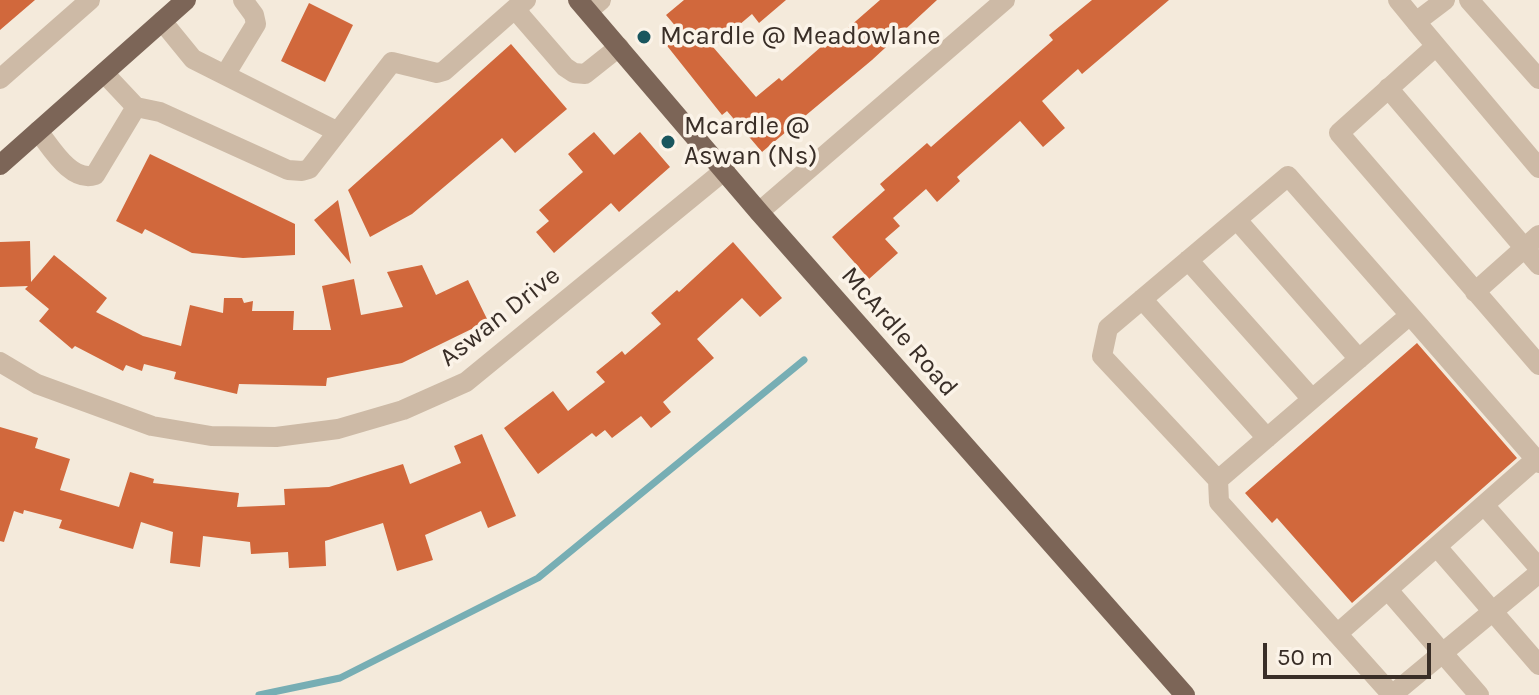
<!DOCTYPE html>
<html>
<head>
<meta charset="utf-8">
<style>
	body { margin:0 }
	#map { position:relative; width:1539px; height:695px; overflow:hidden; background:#f4eadb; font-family:Karla,sans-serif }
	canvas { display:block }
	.scale { position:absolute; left:1263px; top:643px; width:168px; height:36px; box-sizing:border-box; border:4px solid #392e27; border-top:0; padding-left:10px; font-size:24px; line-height:28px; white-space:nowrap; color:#392e27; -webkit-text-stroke:6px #fbf3e8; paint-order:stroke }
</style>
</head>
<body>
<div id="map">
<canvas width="1539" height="695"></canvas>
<div class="scale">50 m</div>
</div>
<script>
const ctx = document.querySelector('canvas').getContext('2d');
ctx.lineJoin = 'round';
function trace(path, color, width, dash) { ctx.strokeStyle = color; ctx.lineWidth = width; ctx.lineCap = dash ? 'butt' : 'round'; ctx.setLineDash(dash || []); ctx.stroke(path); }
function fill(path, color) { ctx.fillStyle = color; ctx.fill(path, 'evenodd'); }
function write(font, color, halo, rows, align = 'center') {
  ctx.font = font + ' Karla,sans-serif'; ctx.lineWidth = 7; ctx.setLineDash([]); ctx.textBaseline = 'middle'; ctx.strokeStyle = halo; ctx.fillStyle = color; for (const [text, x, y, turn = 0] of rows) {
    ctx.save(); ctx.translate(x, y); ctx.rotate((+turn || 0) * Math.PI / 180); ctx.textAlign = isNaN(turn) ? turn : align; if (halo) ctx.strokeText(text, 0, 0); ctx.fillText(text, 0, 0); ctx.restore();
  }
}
trace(new Path2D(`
	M259,695L340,678L538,578L804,360`), '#77aeb4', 7);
fill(new Path2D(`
	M0,0H35L0,30Z
	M684,0H786L759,23L752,14L713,47L756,97L779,78L782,81L822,46L825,48L880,0H937L872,60L762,152L727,111L722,115L664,42L678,29L666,15Z
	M1092,0H1169L1082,74L1078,69L1042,101L1065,128L1043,147L1020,121L957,177L960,181L937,202L926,189L893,218L900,226L885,239L898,253L869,279L832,237L885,190L880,184L927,143L931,147L1053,40L1049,35Z
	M309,3L353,25L325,82L281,61Z
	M511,44L567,109L515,153L502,138L412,214L370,237L348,190Z
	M594,132L614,155L640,132L670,167L619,212L611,203L554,253L536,232L549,221L539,210L583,172L568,154Z
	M150,154L295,224V255L243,258L192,253L145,229L142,234L116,221Z
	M338,200L351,264L314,220Z
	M30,241L31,282L54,255L107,298L96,312L143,336L181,346L190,305L223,313L224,298H242L244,303L253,301L252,311H294L293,330H331L322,286L354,279L361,315L403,307L387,272L422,265L436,295L468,280L488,321L402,363L327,378L326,386L239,384L237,394L174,379L176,372L144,364L142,371L126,365L123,371L75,346L72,349L39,321L49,309L25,289L28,286L0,287V242Z
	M733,242L782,298L760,317L742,298L697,339L714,358L663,402L671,412L651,428L641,416L612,438L605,430L596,437L592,433L538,474L504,428L553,391L568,411L605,382L596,372L622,351L625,355L661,324L651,313L677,290L679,292Z
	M1417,343L1517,458L1352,603L1277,518L1272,523L1245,493Z
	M0,427L38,438L35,448L70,459L60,490L119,507L130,472L154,479L153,483L239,493L237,507L285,505L284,489L329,487L403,464L410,484L461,463L454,446L482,434L516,516L488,528L481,511L425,535L433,560L397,571L383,523L325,541L326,566L289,568L288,552L251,554L250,542L203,536L200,567L170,563L173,532L141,522L133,549L59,528L62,520L24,510L23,514L14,511L4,542L0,541Z`), '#d1683c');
trace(new Path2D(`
	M526,0L519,5L520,15L565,67L574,73L585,74L619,47
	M1398,0L1416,22
	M1445,0L1416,22L1539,168
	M1469,0L1539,79
	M588,11L601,0
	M162,21L193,59L338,132
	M1436,46L1339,133L1539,365
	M104,73L136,107L160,112L288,170L302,171L309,169L392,62L437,73L444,71L519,5
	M225,75L256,24L254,15L243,0
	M0,79L90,0
	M1388,88L1539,265
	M38,131C51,147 71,183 95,175L136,107
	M759,212L1005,0
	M1237,220L1359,359
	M1188,260L1312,399
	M1475,292L1539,235
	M1142,299L1267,438
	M0,362L37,384L152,426L211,436L276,437L338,429L403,410L466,382L725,170
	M1218,480L1102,356L1108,328L1288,176L1410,315
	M1484,505L1539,568
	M1437,547L1539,665
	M1388,590L1479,695
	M1337,634L1536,459
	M1392,695L1219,502L1218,480L1410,315L1539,463
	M1392,695L1539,573`), '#cdbaa6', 20);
trace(new Path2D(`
	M578,0L759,212L1185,695
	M0,165L186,0`), '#7c6557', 20);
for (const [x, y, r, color] of [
	[644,37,8,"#19565e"],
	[668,142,8,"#19565e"]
]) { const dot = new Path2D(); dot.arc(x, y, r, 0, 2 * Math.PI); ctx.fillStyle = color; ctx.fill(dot); trace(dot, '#fbf3e8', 3); }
write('26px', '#392e27', '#fbf3e8', [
	["Mcardle @ Meadowlane",660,37],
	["Mcardle @",684,127],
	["Aswan (Ns)",684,157]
], 'left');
write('26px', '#392e27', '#fbf3e8', [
	["Aswan Drive",500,317,-38],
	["McArdle Road",899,332,49]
]);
</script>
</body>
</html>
